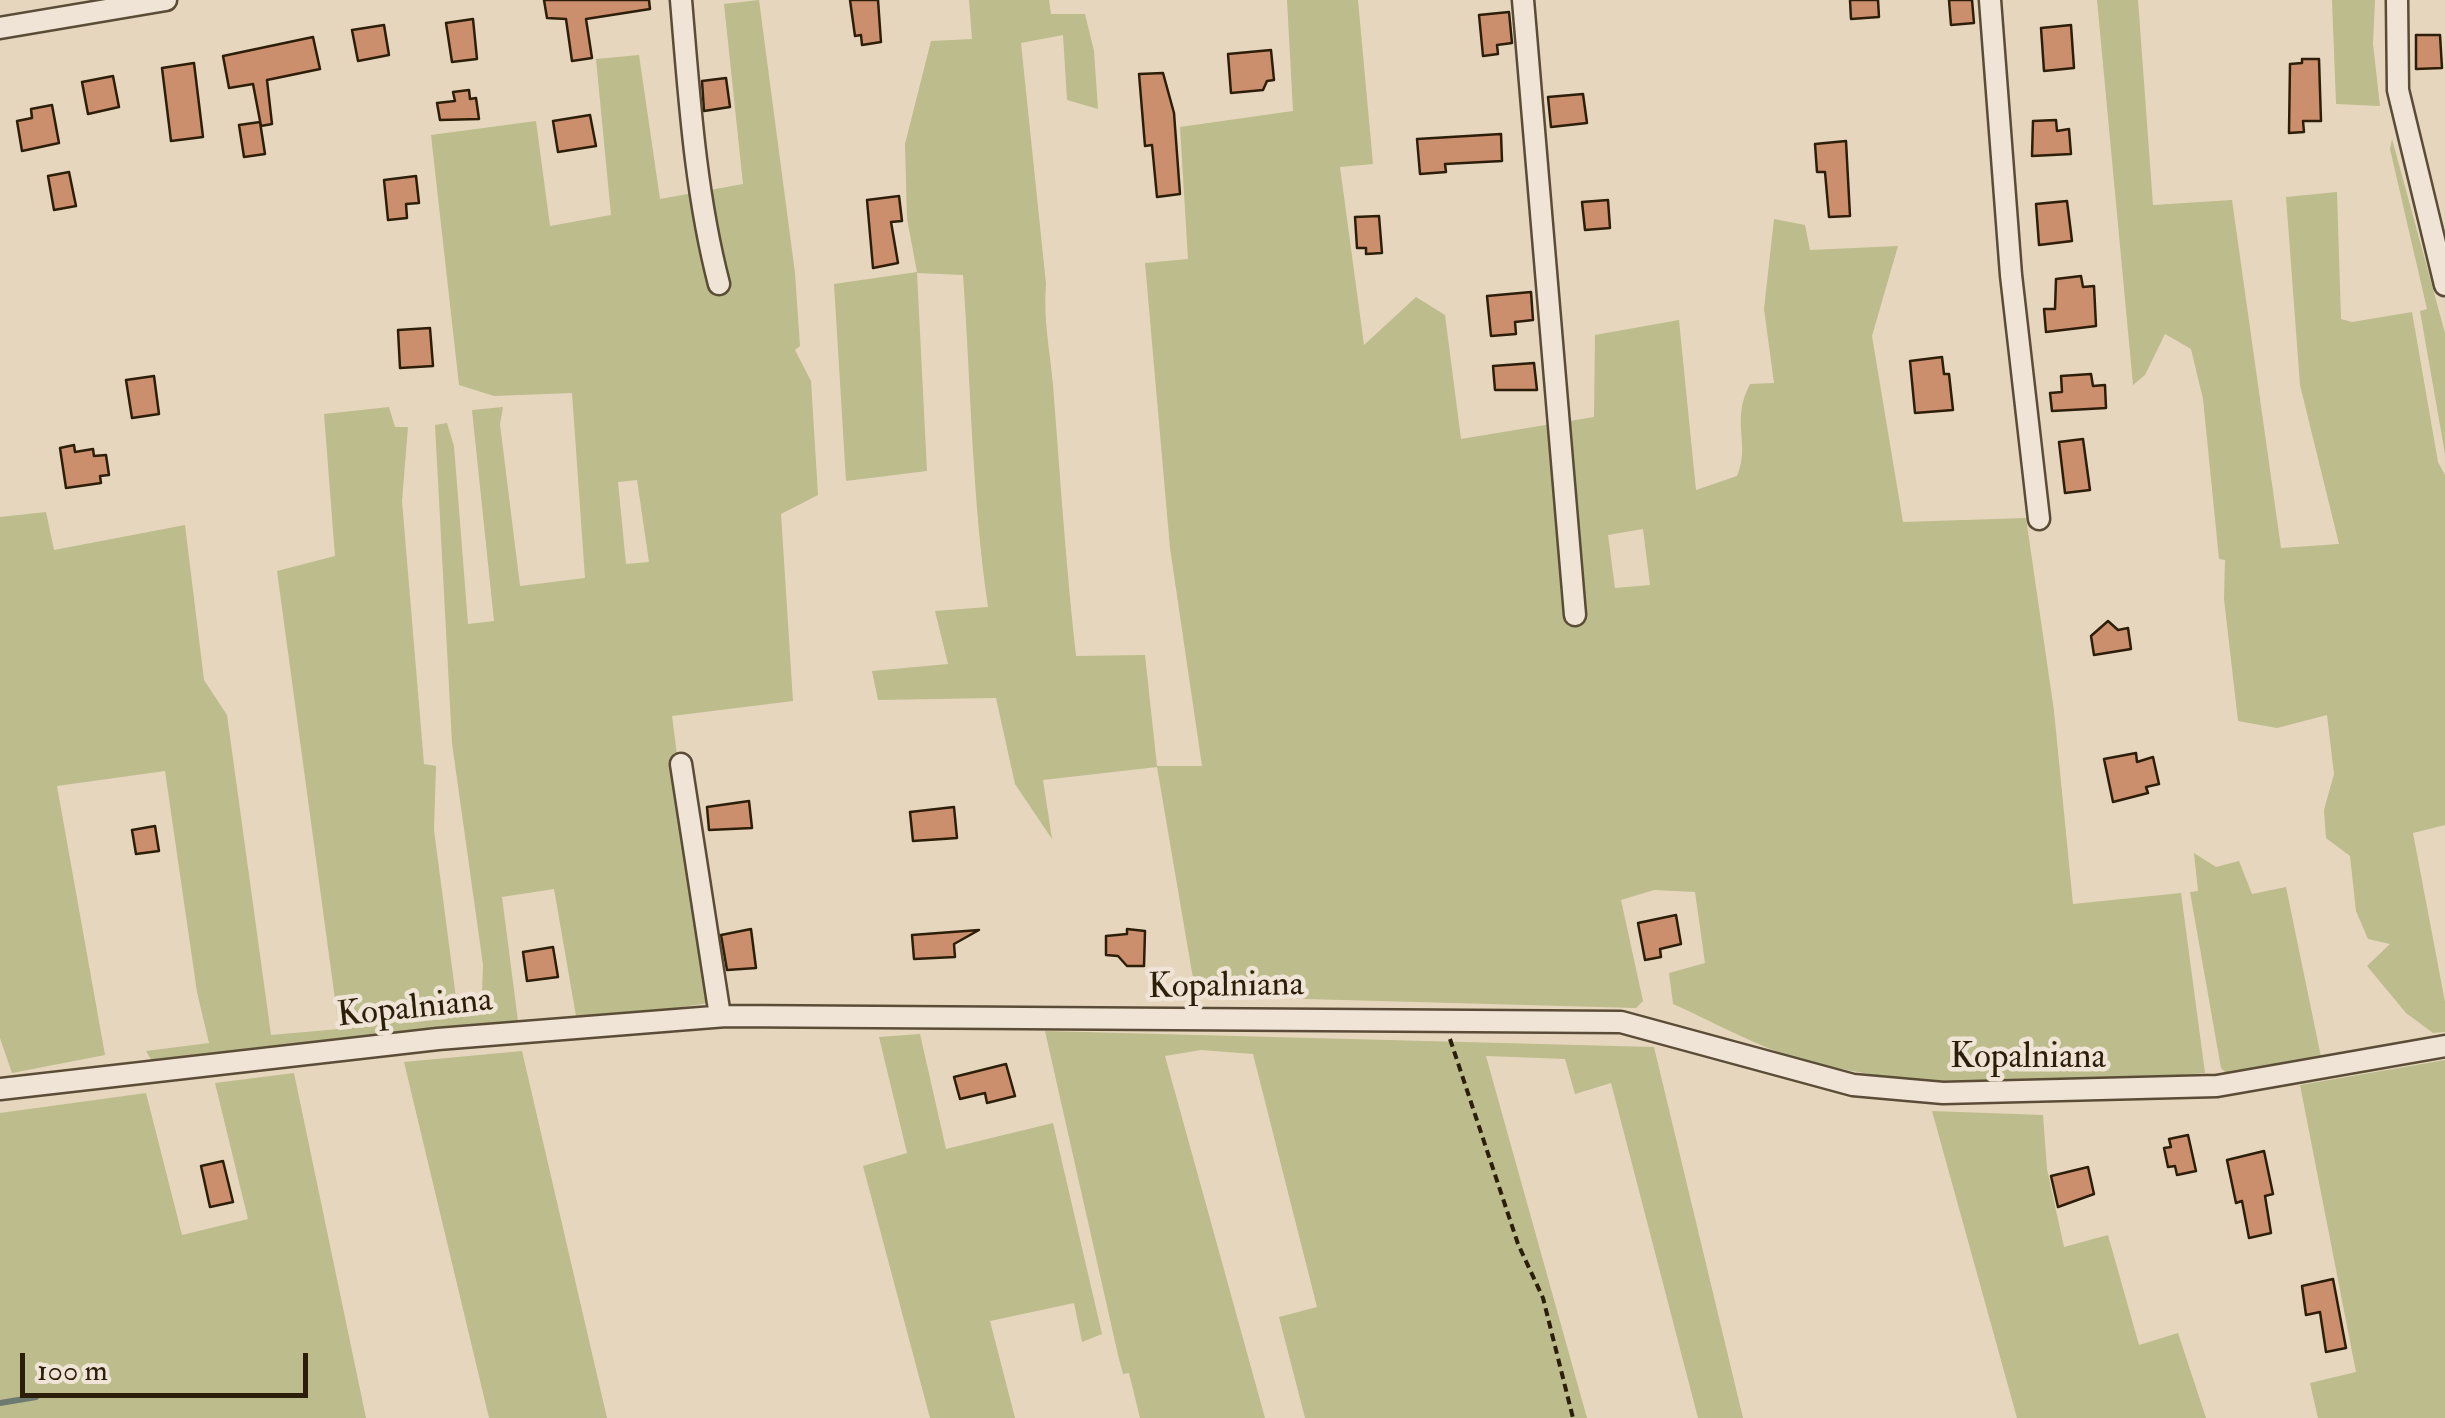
<!DOCTYPE html>
<html>
<head>
<meta charset="utf-8">
<style>
	body { margin:0 }
	#map { position:relative; width:2445px; height:1418px; overflow:hidden; background:#e6d6be; font-family:"IM FELL Double Pica",serif }
	canvas { display:block }
	.scale { position:absolute; left:20px; top:1353px; width:288px; height:45px; box-sizing:border-box; border:5px solid #2c1e09; border-top:0; padding-left:12px; font-size:30px; line-height:35px; white-space:nowrap; color:#2c1e09; -webkit-text-stroke:8px #efe4d5; paint-order:stroke }
</style>
</head>
<body>
<div id="map">
<canvas width="2445" height="1418"></canvas>
<div class="scale">100 m</div>
</div>
<script>
const ctx = document.querySelector('canvas').getContext('2d');
ctx.lineJoin = 'round';
function fill(path, color) { ctx.fillStyle = color; ctx.fill(path, 'evenodd'); }
function trace(path, color, width, dash) { ctx.strokeStyle = color; ctx.lineWidth = width; ctx.lineCap = dash ? 'butt' : 'round'; ctx.setLineDash(dash || []); ctx.stroke(path); }
function write(font, color, halo, rows, align = 'center') {
  ctx.font = font + ' "IM FELL Double Pica",serif'; ctx.lineWidth = 9; ctx.setLineDash([]); ctx.textBaseline = 'middle'; ctx.strokeStyle = halo; ctx.fillStyle = color; for (const [text, x, y, turn = 0] of rows) {
    ctx.save(); ctx.translate(x, y); ctx.rotate((+turn || 0) * Math.PI / 180); ctx.textAlign = isNaN(turn) ? turn : align; if (halo) ctx.strokeText(text, 0, 0); ctx.fillText(text, 0, 0); ctx.restore();
  }
}
fill(new Path2D(`
	M759,0L795,273L800,346L795,350L811,381L818,495L781,514L793,701L672,716L709,1003L648,1012L576,1016L554,889L502,897L518,1021L152,1061L146,1051L209,1043L197,992L165,771L57,786L105,1055L12,1073L0,1038V517L46,512L54,550L185,525L204,680L227,715L271,1035L339,1029L277,571L335,556L324,414L389,407L395,427H408L402,501L424,764L436,766L434,830L456,998L482,994L483,965L452,743L435,425L447,423L454,446L468,624L494,621L472,410L503,407L500,424L520,586L585,578L572,393L494,396L459,385L431,135L536,121L550,226L611,215L596,59L639,55L660,199L743,184L724,4ZM637,480L649,562L626,564L618,482Z
	M969,0H1049L1051,14H1085L1094,51L1098,109L1067,100L1063,35L1021,43L1046,284C1043,320 1050,350 1053,385C1060,475 1066,566 1076,656L1145,655L1157,766H1202L1170,548L1145,263L1188,259L1180,127L1293,111L1287,0H1358L1373,164L1340,167L1364,345L1416,297L1445,315L1461,439L1594,417L1595,335L1679,320L1696,490L1737,476C1751,443 1730,422 1750,384L1774,383L1764,309L1774,219L1805,225L1810,250L1898,246L1872,336L1903,522L2026,518L2054,711L2073,904L2181,893L2205,1073C2072,1084 1930,1095 1800,1059C1757,1047 1714,1022 1673,1004L1669,973L1705,963L1695,892L1654,890L1621,900L1643,1001L1636,1008L1196,996L1157,767L1043,780L1052,839L1015,784L996,698L878,700L872,671L948,664L935,611L988,607C972,497 971,387 963,275L917,273L927,471L846,481L834,284L917,272L907,219L905,144L931,41L972,39ZM1643,529L1650,585L1615,588L1608,535Z
	M2097,0H2138L2153,205L2232,200L2281,548L2339,544L2300,385L2286,197L2337,192L2341,319L2352,322L2412,312L2438,462L2445,475V825L2413,833L2445,1002V1032L2433,1033L2406,1013L2367,966L2390,944L2368,939L2356,911L2350,856L2326,838L2324,810L2334,774L2327,715L2277,728L2238,721L2224,599L2225,560L2219,559L2203,399L2191,349L2165,334L2145,375L2133,385Z
	M2332,0H2375L2373,44L2380,106L2336,104Z
	M2392,139L2445,333V454L2420,311L2427,309L2390,149Z
	M2194,853L2216,867L2239,861L2252,894L2286,887L2321,1057L2226,1073L2221,1068L2190,892L2198,891Z
	M1045,1031L1654,1047L1743,1418H1698L1611,1083L1575,1094L1565,1059L1486,1056L1587,1418H1305L1279,1317L1317,1307L1253,1054L1201,1050L1165,1056L1265,1418H1140L1129,1373L1123,1374L1118,1355Z
	M920,1034L946,1149L1053,1123L1102,1334L1082,1342L1074,1303L990,1321L1015,1418H930L863,1166L907,1153L879,1037Z
	M522,1051L607,1418H489L404,1062Z
	M2445,1060V1418H2318L2310,1383L2356,1372L2300,1085Z
	M294,1073L366,1418H0V1113L146,1093L182,1235L248,1219L215,1083Z
	M1932,1111L2043,1115L2047,1169L2064,1247L2108,1235L2139,1345L2178,1333L2206,1418H2017Z`), '#bcbc8c');
trace(new Path2D(`
	M0,1403L36,1397`), '#6c7a71', 6);
const building = new Path2D(`
	M544,0H649L650,9L586,19L592,58L572,61L566,19L547,18Z
	M850,0H878L881,42L862,45L861,35L855,36Z
	M1850,0H1878L1879,17L1851,19Z
	M1949,0H1972L1974,23L1951,25Z
	M1509,12L1512,43L1497,45L1498,54L1483,56L1479,15Z
	M473,19L477,59L452,62L446,23Z
	M384,25L389,55L358,61L352,30Z
	M2071,25L2074,68L2044,71L2041,28Z
	M2416,35H2440L2442,68L2416,69Z
	M313,37L320,69L267,80L272,124L261,126L253,84L229,88L223,56Z
	M1271,50L1274,80L1267,81L1263,90L1231,93L1228,54Z
	M2302,59H2319L2321,121H2303L2304,132L2289,133L2290,64L2302,63Z
	M194,63L203,137L171,141L162,68Z
	M1163,73L1174,113L1180,194L1157,197L1152,145L1145,146L1139,74Z
	M113,76L119,107L88,114L82,82Z
	M726,78L730,107L704,111L702,81Z
	M469,90L470,99L476,98L479,119L440,120L437,103L455,101L453,92Z
	M1583,94L1587,123L1551,127L1548,97Z
	M52,105L59,143L22,151L17,121L32,118L31,109Z
	M590,115L596,146L558,152L553,121Z
	M2056,120L2057,131L2069,129L2071,154L2032,156L2033,121Z
	M260,122L265,154L244,157L239,125Z
	M1501,134L1502,161L1445,164L1446,172L1420,174L1417,139Z
	M1846,141L1850,216L1829,217L1825,172H1817L1815,144Z
	M69,172L76,206L54,210L48,176Z
	M416,176L419,203L406,204L407,218L388,220L384,180Z
	M899,196L902,221L891,222L898,263L873,268L867,200Z
	M1608,200L1610,228L1585,230L1582,202Z
	M2067,201L2072,241L2039,245L2036,204Z
	M1379,216L1382,253L1366,254V248H1357L1355,217Z
	M2081,276L2083,287L2094,286L2096,326L2046,332L2044,309H2055L2056,279Z
	M1531,292L1533,320L1515,322L1516,334L1491,336L1487,296Z
	M430,328L433,366L400,368L398,330Z
	M1942,357L1944,374H1949L1953,410L1915,413L1910,361Z
	M1534,363L1537,390H1495L1493,366Z
	M2091,374L2093,386L2105,385L2106,408L2052,411L2050,393L2062,392L2061,376Z
	M154,376L159,414L132,418L126,380Z
	M2083,439L2090,490L2065,493L2059,442Z
	M74,445L75,452L93,449L94,456L106,455L109,475L100,476L101,483L66,488L60,448Z
	M2108,621L2118,630L2128,628L2131,649L2094,655L2091,636Z
	M2136,753L2137,762L2153,757L2159,784L2146,787L2148,793L2113,802L2104,759Z
	M749,801L752,828L709,830L707,807Z
	M954,807L957,838L913,841L910,812Z
	M155,826L159,851L136,854L132,830Z
	M1676,915L1681,944L1660,949L1661,957L1645,960L1638,923Z
	M751,929L756,968L727,970L721,935Z
	M1127,929L1145,931L1144,966H1127L1118,956L1106,955V936L1127,934Z
	M979,930L954,944L955,957L914,959L912,935Z
	M553,947L558,977L527,981L523,952Z
	M1006,1064L1015,1096L987,1103L985,1093L960,1099L954,1077Z
	M2188,1135L2196,1171L2177,1175L2175,1166L2168,1167L2164,1148L2171,1147L2169,1139Z
	M2264,1151L2273,1194L2265,1196L2271,1233L2249,1238L2242,1201L2236,1203L2227,1160Z
	M223,1161L233,1202L210,1207L201,1166Z
	M2088,1167L2094,1194L2058,1207L2051,1176Z
	M2333,1279L2346,1348L2326,1352L2320,1312L2306,1315L2302,1286Z`);
fill(building, '#cc8f6d');
trace(building, '#2c1e09', 2.5);
const minor = new Path2D(`
	M681,0C689,94 695,192 719,284
	M1523,0L1575,615
	M1990,0L2011,275L2039,519
	M2397,0L2398,90L2445,285
	M0,28L166,0
	M681,764L720,1016
	M0,1089L438,1039L726,1016L1621,1022L1853,1085L1943,1093L2217,1086L2445,1046`);
trace(minor, '#5a4c36', 25);
trace(new Path2D(`
	M1450,1039L1518,1244L1543,1298L1573,1418`), '#2c1e09', 4, [8, 5]);
trace(minor, '#efe4d5', 20);
write('35px', '#2c1e09', '#efe4d5', [
	["Kopalniana",1226,988,-1],
	["Kopalniana",415,1010,-6],
	["Kopalniana",2028,1059]
]);
</script>
</body>
</html>
